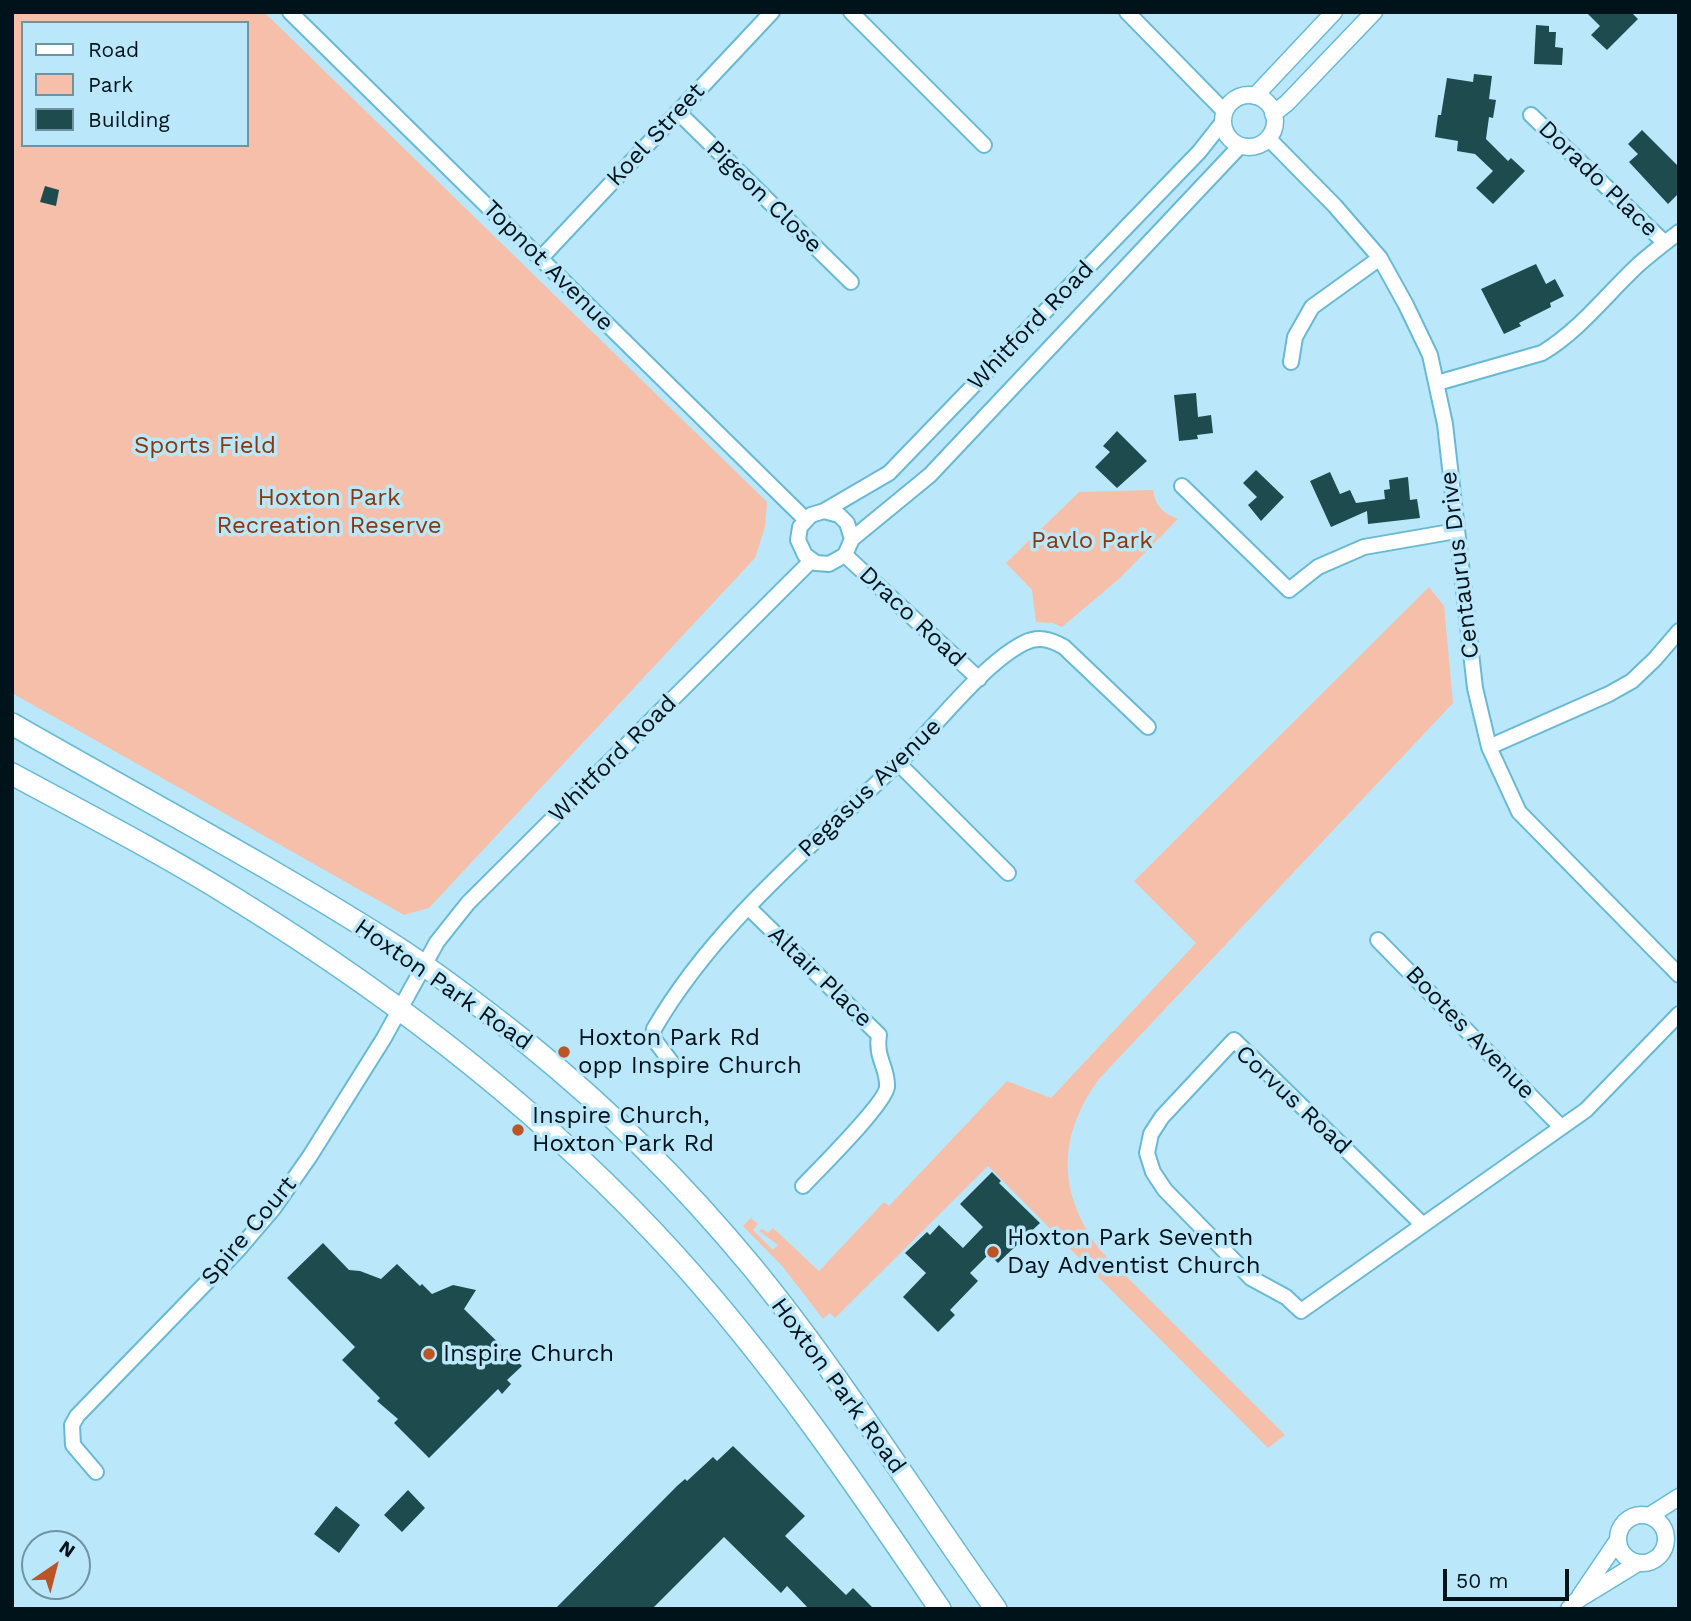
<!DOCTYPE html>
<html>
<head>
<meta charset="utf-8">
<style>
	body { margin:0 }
	#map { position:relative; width:1691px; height:1621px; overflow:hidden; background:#bae8fa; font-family:"Work Sans",sans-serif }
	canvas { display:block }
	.frame { position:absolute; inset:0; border:14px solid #00131b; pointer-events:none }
	.legend { position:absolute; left:21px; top:21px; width:228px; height:126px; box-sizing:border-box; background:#bae8fa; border:2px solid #7093a1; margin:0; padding:9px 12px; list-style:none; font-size:21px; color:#00131b }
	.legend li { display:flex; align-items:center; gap:14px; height:35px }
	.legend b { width:35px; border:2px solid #7093a1 }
	.north { position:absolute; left:21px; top:1530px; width:70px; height:70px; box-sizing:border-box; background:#bae8fa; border:2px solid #7093a1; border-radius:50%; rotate:35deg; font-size:19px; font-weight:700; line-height:28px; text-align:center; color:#00131b }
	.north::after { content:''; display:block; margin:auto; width:24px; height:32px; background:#bb5527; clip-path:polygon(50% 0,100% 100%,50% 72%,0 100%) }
	.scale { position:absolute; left:1443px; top:1569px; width:126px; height:32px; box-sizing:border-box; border:4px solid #00131b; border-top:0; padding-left:9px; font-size:21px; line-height:24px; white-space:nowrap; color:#00131b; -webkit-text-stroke:5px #bae8fa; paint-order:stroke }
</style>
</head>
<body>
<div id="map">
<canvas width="1691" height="1621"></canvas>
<div class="frame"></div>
<ul class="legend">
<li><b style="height:9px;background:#fff"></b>Road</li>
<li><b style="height:19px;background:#f6bfa9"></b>Park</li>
<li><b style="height:19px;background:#1e4b4e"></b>Building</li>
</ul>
<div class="north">N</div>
<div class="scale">50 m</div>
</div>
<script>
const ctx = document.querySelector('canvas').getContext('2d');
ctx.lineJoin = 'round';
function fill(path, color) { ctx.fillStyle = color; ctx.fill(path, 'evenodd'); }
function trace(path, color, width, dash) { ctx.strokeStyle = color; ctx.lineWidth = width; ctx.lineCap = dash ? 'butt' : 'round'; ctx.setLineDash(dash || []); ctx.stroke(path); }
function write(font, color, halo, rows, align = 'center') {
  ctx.font = font + ' "Work Sans",sans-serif'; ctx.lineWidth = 7; ctx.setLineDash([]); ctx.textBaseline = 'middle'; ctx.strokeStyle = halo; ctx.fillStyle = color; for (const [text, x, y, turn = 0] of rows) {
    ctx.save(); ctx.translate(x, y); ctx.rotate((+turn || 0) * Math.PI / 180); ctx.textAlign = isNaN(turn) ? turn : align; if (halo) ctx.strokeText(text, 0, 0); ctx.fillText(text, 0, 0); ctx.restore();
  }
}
fill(new Path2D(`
	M12,12H264L767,502L765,527L755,558L429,908L404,915L12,693ZM23,23H247V145H23Z
	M1153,490C1155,506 1163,513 1178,519L1120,578L1062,627L1053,623L1036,622L1032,590L1006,563L1079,492Z
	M1429,587L1444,606L1453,703L1099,1079C1057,1137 1057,1192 1100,1250L1285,1435L1268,1448L988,1166L835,1318L830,1313L823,1319L783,1267L743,1226L751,1218L758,1224L753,1230L773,1250L778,1245L759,1231L762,1229L768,1233L773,1228L819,1271L884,1202L889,1206L1007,1081L1051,1098L1196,943L1134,881Z`), '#f6bfa9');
fill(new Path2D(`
	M1586,12H1631L1638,19L1607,50L1591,35L1600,26Z
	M1536,25L1549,26V32H1556L1555,47L1563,48L1562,65L1534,64Z
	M1474,74L1492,76L1489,99L1496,100L1493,118L1489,117L1486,139L1508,161L1511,158L1525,171L1493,204L1476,188L1493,171L1475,154L1457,151L1458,141L1435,137L1438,115H1441L1447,78L1473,82Z
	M1642,130L1679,167V193L1668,204L1629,162L1638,154L1628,144Z
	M45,186L59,190L56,206L40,202Z
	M1536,264L1546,284L1555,279L1564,296L1550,303L1551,307L1519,323L1521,326L1504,334L1481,289Z
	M1196,393L1198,417L1211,415L1213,433L1197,435L1198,439L1179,441L1174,395Z
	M1117,431L1147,461L1117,488L1095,467L1110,452L1103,446Z
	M1256,470L1284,497L1261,521L1248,505L1257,497L1243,483Z
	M1330,472L1340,494L1350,490L1356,503L1385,499L1384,490L1390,489L1389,480L1408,477L1410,500L1417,499L1420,518L1368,524L1367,511L1331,527L1310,481Z
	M992,1172L1001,1181L999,1183L1040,1223L998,1263L989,1254L970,1273L978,1281L950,1310L955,1315L938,1332L903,1297L926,1273L905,1253L927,1232L930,1235L939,1225L963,1248L983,1227L960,1204Z
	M323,1243L349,1270L360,1271L381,1279L397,1264L420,1286L422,1284L432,1294L453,1285L476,1290L464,1309L522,1366L507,1380L511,1384L502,1394L498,1389L429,1458L394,1423L398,1419L377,1401L380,1398L342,1360L355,1347L287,1278Z
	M733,1446L805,1516L785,1536L846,1595L853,1588L874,1609H809L787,1586L781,1593L724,1537L652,1609H555L677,1486L685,1479L687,1481L713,1457L717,1461Z
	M408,1490L425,1508L402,1532L384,1515Z
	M336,1506L360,1525L339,1553L314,1534Z`), '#1e4b4e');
const minor = new Path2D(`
	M290,12L806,520
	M851,12L984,145
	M1127,12L1224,111
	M678,112L851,282
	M1531,115L1665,243
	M1269,139L1335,206L1380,258L1406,305L1430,355L1445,424L1475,688L1489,747L1519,812L1679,975
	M540,259L772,12
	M1291,362L1295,337L1312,307L1380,258
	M1437,383L1542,353C1579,331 1606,295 1637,266C1650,254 1665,243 1679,232
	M1182,486L1289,590L1318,567L1364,547L1456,531
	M824,511L889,473L1199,152L1222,123
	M852,539L847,523L839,515L824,511L811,515L800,527L798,540L805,555L816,563L829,564L845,555L852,539L930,475L1240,146
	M845,555L979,679
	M1489,747L1609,694L1632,681L1655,659L1679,631
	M898,763L1008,873
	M749,908L879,1035C875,1058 888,1067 887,1087C885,1104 818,1170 803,1186
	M1378,940L1561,1127
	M675,1067L653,1038L654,1029C714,925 812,846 897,764C933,730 982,664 1024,643C1038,636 1050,639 1064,647L1148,727
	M1422,1224L1234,1040L1162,1117L1151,1134L1147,1153L1153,1172L1165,1190L1251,1278L1286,1297L1301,1311L1586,1110L1679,1014
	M96,1472L73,1445L72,1425L77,1416L238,1250L273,1209L310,1156L384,1038L437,942L468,903L812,560`);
const tertiary = new Path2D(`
	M1223 121a26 26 0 1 1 52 0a26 26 0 1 1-52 0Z
	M1255,96L1334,12
	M1273,114L1287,103L1374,12
	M1618 1539a24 24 0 1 1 48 0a24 24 0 1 1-48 0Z
	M1649,1516L1679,1497
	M1580,1596L1618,1540
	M1569,1609L1576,1601L1638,1563`);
const primary = new Path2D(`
	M12,724C139,797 268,865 392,944C439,974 484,1009 528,1044C610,1110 686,1187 753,1268C841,1376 915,1496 996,1609
	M12,774C86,814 162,853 234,898C393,996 547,1115 673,1253C774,1364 856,1485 940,1609`);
trace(minor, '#68b9d5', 18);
trace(tertiary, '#68b9d5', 19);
trace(primary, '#68b9d5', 24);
trace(minor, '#fff', 14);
trace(tertiary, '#fff', 16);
trace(primary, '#fff', 21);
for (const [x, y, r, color] of [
	[564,1052,7,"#bb5527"],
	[518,1130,7,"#bb5527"],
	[993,1252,7,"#bb5527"],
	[429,1354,7,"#bb5527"]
]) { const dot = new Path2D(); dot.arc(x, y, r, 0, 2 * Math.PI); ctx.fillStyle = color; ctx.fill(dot); trace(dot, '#bae8fa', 2.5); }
write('24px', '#00131b', '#bae8fa', [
	["Koel Street",656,135,-47],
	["Dorado Place",1598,179,44],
	["Pigeon Close",764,197,44],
	["Topnot Avenue",548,266,45],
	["Whitford Road",1031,326,-46],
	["Centaurus Drive",1460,565,-97],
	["Draco Road",912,617,43],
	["Whitford Road",613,759,-45],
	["Pegasus Avenue",870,788,-44],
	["Altair Place",820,977,44],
	["Hoxton Park Road",443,985,35],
	["Bootes Avenue",1470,1033,46],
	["Corvus Road",1293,1100,43],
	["Spire Court",249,1231,-50],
	["Hoxton Park Road",838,1386,54]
]);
write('24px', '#893710', '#bae8fa', [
	["Sports Field",205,446],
	["Hoxton Park",329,498],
	["Recreation Reserve",329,526],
	["Pavlo Park",1092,541]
]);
write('24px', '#00131b', '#bae8fa', [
	["Hoxton Park Rd",578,1038],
	["opp Inspire Church",578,1066],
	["Inspire Church,",532,1116],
	["Hoxton Park Rd",532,1144],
	["Hoxton Park Seventh",1007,1238],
	["Day Adventist Church",1007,1266],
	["Inspire Church",443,1354]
], 'left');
</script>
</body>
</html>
